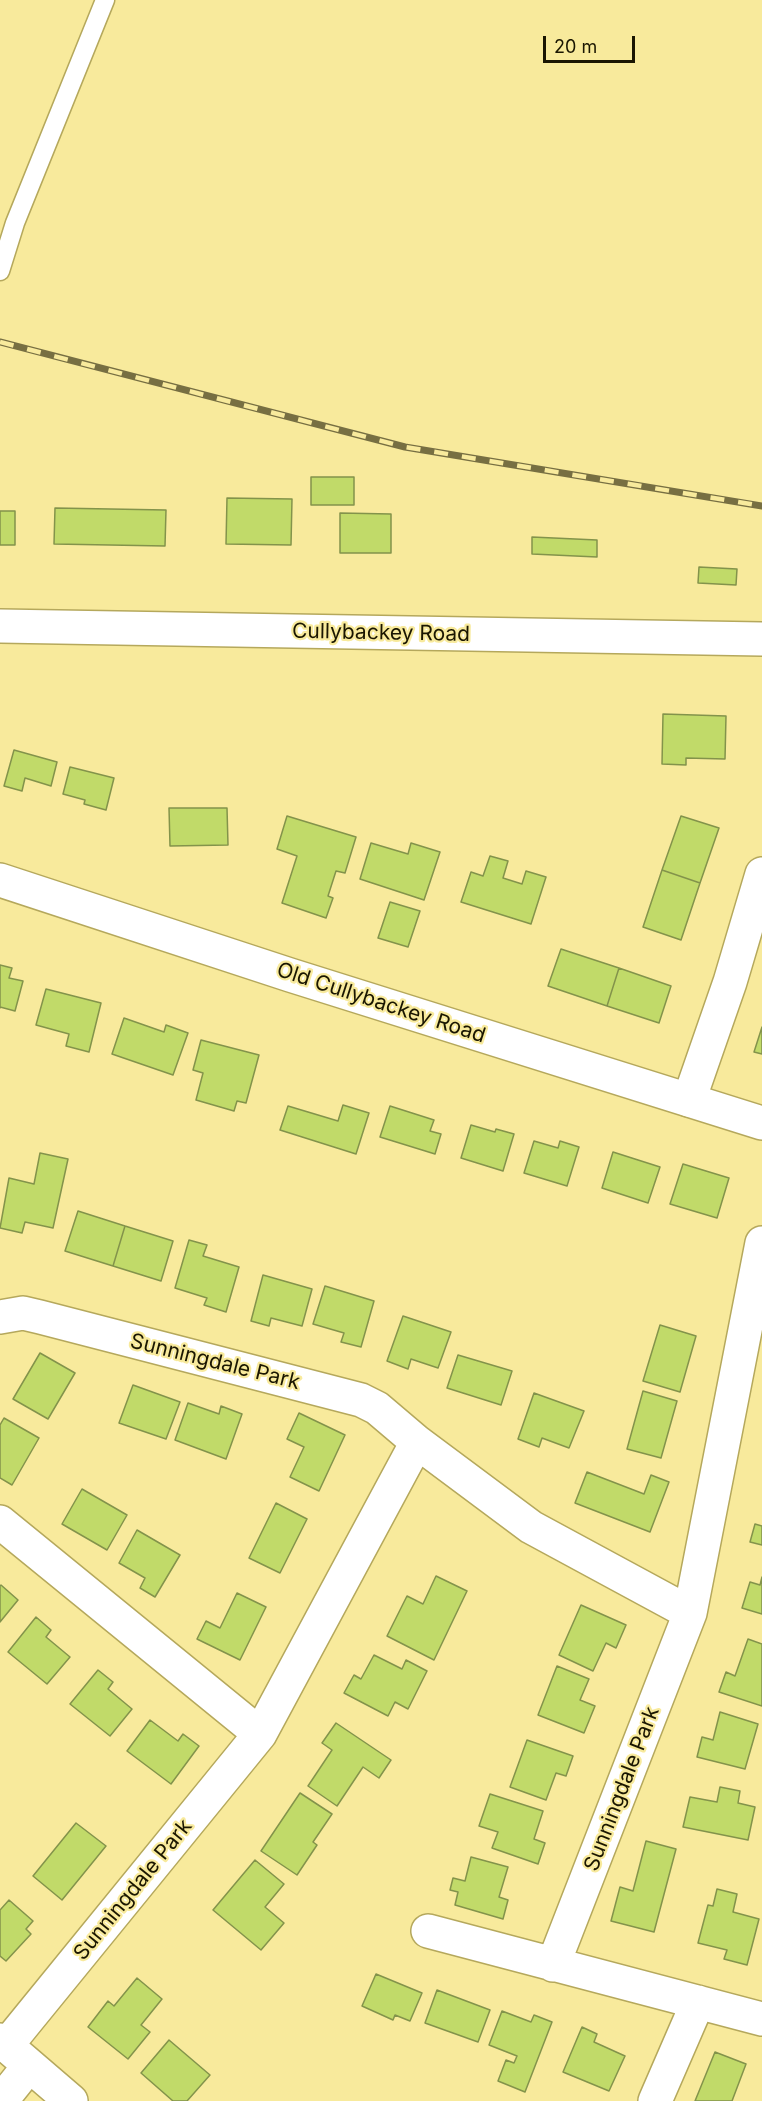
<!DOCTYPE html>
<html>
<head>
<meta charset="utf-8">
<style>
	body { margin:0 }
	#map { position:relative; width:762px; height:2101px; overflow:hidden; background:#f8ea9c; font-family:Inter,sans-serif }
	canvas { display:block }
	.scale { position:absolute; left:543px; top:36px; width:92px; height:27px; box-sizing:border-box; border:3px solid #1a1601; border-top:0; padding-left:8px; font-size:18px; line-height:21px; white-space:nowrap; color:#1a1601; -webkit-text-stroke:4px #f8ea9c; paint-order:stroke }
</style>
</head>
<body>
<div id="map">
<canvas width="762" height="2101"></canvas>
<div class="scale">20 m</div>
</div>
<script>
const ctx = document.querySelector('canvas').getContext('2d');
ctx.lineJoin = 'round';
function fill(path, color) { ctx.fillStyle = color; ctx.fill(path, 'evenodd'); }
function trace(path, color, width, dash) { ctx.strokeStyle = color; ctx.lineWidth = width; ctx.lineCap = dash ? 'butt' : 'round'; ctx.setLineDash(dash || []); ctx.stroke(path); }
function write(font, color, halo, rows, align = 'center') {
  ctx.font = font + ' Inter,sans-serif'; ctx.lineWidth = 4.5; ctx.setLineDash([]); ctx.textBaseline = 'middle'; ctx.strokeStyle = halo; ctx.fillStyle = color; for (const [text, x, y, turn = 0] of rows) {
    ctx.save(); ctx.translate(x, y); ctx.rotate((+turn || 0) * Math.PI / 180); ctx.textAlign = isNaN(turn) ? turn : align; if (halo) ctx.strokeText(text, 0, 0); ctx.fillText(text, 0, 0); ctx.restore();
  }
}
const building = new Path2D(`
	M311,477H354V505H311Z
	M227,498L292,499L291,545L226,544Z
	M55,508L166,510L165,546L54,544Z
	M0,511H15V545H0Z
	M340,513L391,514V553H340Z
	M532,537L597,540V557L532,554Z
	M699,567L737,569L736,585L698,583Z
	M663,714L726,716L725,759L686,758V765L662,764Z
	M14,750L57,762L51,786L25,778L22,791L4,786Z
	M70,767L114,778L106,810L84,804L85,800L63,794Z
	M169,808H227L228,845L170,846Z
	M287,816L356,837L345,873L336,871L328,896L333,898L326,918L282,903L297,856L277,849Z
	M681,816L719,828L700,883L662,870Z
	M371,843L408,854L411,843L440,852L424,900L360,879Z
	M490,856L508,861L503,878L522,884L526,871L546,877L531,924L461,902L471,872L483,876Z
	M662,870L700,883L681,940L643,927Z
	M390,902L420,911L408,947L378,938Z
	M561,949L619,968L607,1006L548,986Z
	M0,965L12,968L9,978L23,981L15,1011L0,1007V1008Z
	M619,968L671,986L659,1023L607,1006Z
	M46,989L101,1003L89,1052L66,1046L69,1034L36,1025Z
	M124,1018L164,1032L166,1025L188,1033L173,1075L112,1054Z
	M762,1027V1054L754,1052Z
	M201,1040L259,1055L246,1103L237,1101L234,1111L196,1100L203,1073L193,1070Z
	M343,1105L369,1113L356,1154L280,1130L288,1106L338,1121Z
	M390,1106L434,1120L430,1131L441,1134L435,1154L380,1137Z
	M471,1125L495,1132L496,1129L514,1134L503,1171L461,1158Z
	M534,1141L558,1148L560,1141L579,1147L567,1186L524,1173Z
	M613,1152L660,1167L648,1203L602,1188Z
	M40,1153L68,1159L53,1228L25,1222L22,1233L0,1228L9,1178L34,1184Z
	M683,1164L729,1178L717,1218L670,1204Z
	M78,1211L125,1226L113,1266L65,1251Z
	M125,1226L173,1241L161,1281L113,1266Z
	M189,1240L207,1245L203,1256L239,1267L226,1312L204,1305L207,1298L175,1288Z
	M263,1275L312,1289L302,1326L271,1318L269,1326L251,1321Z
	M325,1286L374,1301L361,1347L341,1342L344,1333L313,1324Z
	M403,1316L451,1332L438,1368L411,1359L408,1369L387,1361Z
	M660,1325L696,1336L680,1392L643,1381Z
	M40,1353L75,1373L48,1419L13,1399Z
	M458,1355L512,1371L501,1405L447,1388Z
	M133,1385L180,1402L166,1439L119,1423Z
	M643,1391L677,1401L661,1458L627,1449Z
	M534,1393L584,1411L569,1448L542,1438L539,1447L518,1439Z
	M188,1403L219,1414L221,1406L242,1414L226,1459L175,1440Z
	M299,1413L345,1435L319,1491L290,1477L304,1447L287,1439Z
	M4,1418L39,1438L12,1485L0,1478V1425Z
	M587,1472L644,1494L651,1475L669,1482L650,1532L575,1503Z
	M82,1489L127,1515L107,1550L62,1524Z
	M276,1503L307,1519L280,1573L249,1558Z
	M755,1524L762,1526V1545L750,1542Z
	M137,1530L180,1555L155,1597L140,1588L145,1578L119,1563Z
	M436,1576L467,1591L434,1660L387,1636L407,1596L423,1604Z
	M762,1577V1614L742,1608L750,1582L760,1585Z
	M1,1585L18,1600L0,1622V1586Z
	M237,1593L266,1607L240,1660L197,1639L206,1621L220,1628Z
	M581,1605L626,1625L616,1648L606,1643L593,1671L559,1655Z
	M36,1617L51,1630L46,1637L70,1657L47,1684L8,1652Z
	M748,1639L762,1644V1706L719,1692L726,1672L735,1676Z
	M374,1655L402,1669L406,1660L427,1671L408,1709L395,1702L388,1716L344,1693L354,1675L361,1679Z
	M557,1666L589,1679L580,1700L595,1706L584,1733L538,1715Z
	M98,1670L113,1682L108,1689L132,1709L110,1736L70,1704Z
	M720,1712L758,1724L745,1769L697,1757L702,1737L713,1740Z
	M150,1720L178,1741L183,1734L199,1746L171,1784L127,1751Z
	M336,1723L391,1760L379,1778L363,1767L337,1806L308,1786L332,1750L322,1743Z
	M527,1740L573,1756L566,1776L556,1773L546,1800L510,1787Z
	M720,1787L740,1791L738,1803L755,1807L748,1840L683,1827L690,1797L717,1802Z
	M300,1793L332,1814L313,1842L317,1845L297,1875L261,1851Z
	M490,1794L543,1811L534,1839L545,1843L538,1864L492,1848L498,1832L479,1826Z
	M76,1823L106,1846L62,1900L33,1876Z
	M646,1841L676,1849L654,1932L611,1921L620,1887L633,1891Z
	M471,1857L508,1867L499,1897L508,1900L503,1919L455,1905L458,1892L450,1890L453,1878L465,1881Z
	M255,1860L284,1884L265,1907L284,1923L261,1950L213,1910Z
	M717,1889L737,1894L733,1912L759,1919L747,1965L724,1959L727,1950L698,1943L708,1905L713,1906Z
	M9,1900L33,1921L26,1929L31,1934L6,1961L0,1956V1910Z
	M376,1974L422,1993L410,2021L395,2015L393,2020L362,2006Z
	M137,1978L162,1999L141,2025L150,2032L128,2059L88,2027L108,2001L114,2006Z
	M437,1990L490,2010L478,2042L425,2023Z
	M502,2011L531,2022L534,2015L552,2022L525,2092L498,2081L506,2060L514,2063L517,2056L489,2045Z
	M582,2027L597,2034L594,2042L625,2056L609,2091L563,2072Z
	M169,2040L210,2075L187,2101H173L141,2073Z
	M715,2052L746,2064L732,2101H695Z`);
fill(building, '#c1da69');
trace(building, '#83934b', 1.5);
const lane = new Path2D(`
	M0,271L15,223L105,0`);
const street = new Path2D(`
	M689,1100L730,982L762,874
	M0,1317L23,1313L40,1317L361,1400L377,1408L417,1442L531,1527L690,1613
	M0,1522L260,1734
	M428,1931L762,2019
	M553,1965L690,1613L762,1243
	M6,2046L260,1734L417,1442
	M1,2101L29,2066
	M655,2101L698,2002`);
const secondary = new Path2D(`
	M0,626L762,639
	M0,880L290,975L762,1123
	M0,2040L71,2101`);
trace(lane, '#b5a85c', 21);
trace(street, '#b5a85c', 36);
trace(secondary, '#b5a85c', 36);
trace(lane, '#fff', 18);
trace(street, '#fff', 33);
trace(secondary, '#fff', 33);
const rail = new Path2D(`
	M0,342L405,447L762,506`);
trace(rail, '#776f42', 7);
trace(rail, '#f8ea9c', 4.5, [14]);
write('21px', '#1a1601', '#f8ea9c', [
	["Cullybackey Road",381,633,1],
	["Old Cullybackey Road",381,1003,18],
	["Sunningdale Park",215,1362,14],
	["Sunningdale Park",622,1789,-69],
	["Sunningdale Park",133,1890,-51]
]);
</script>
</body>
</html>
